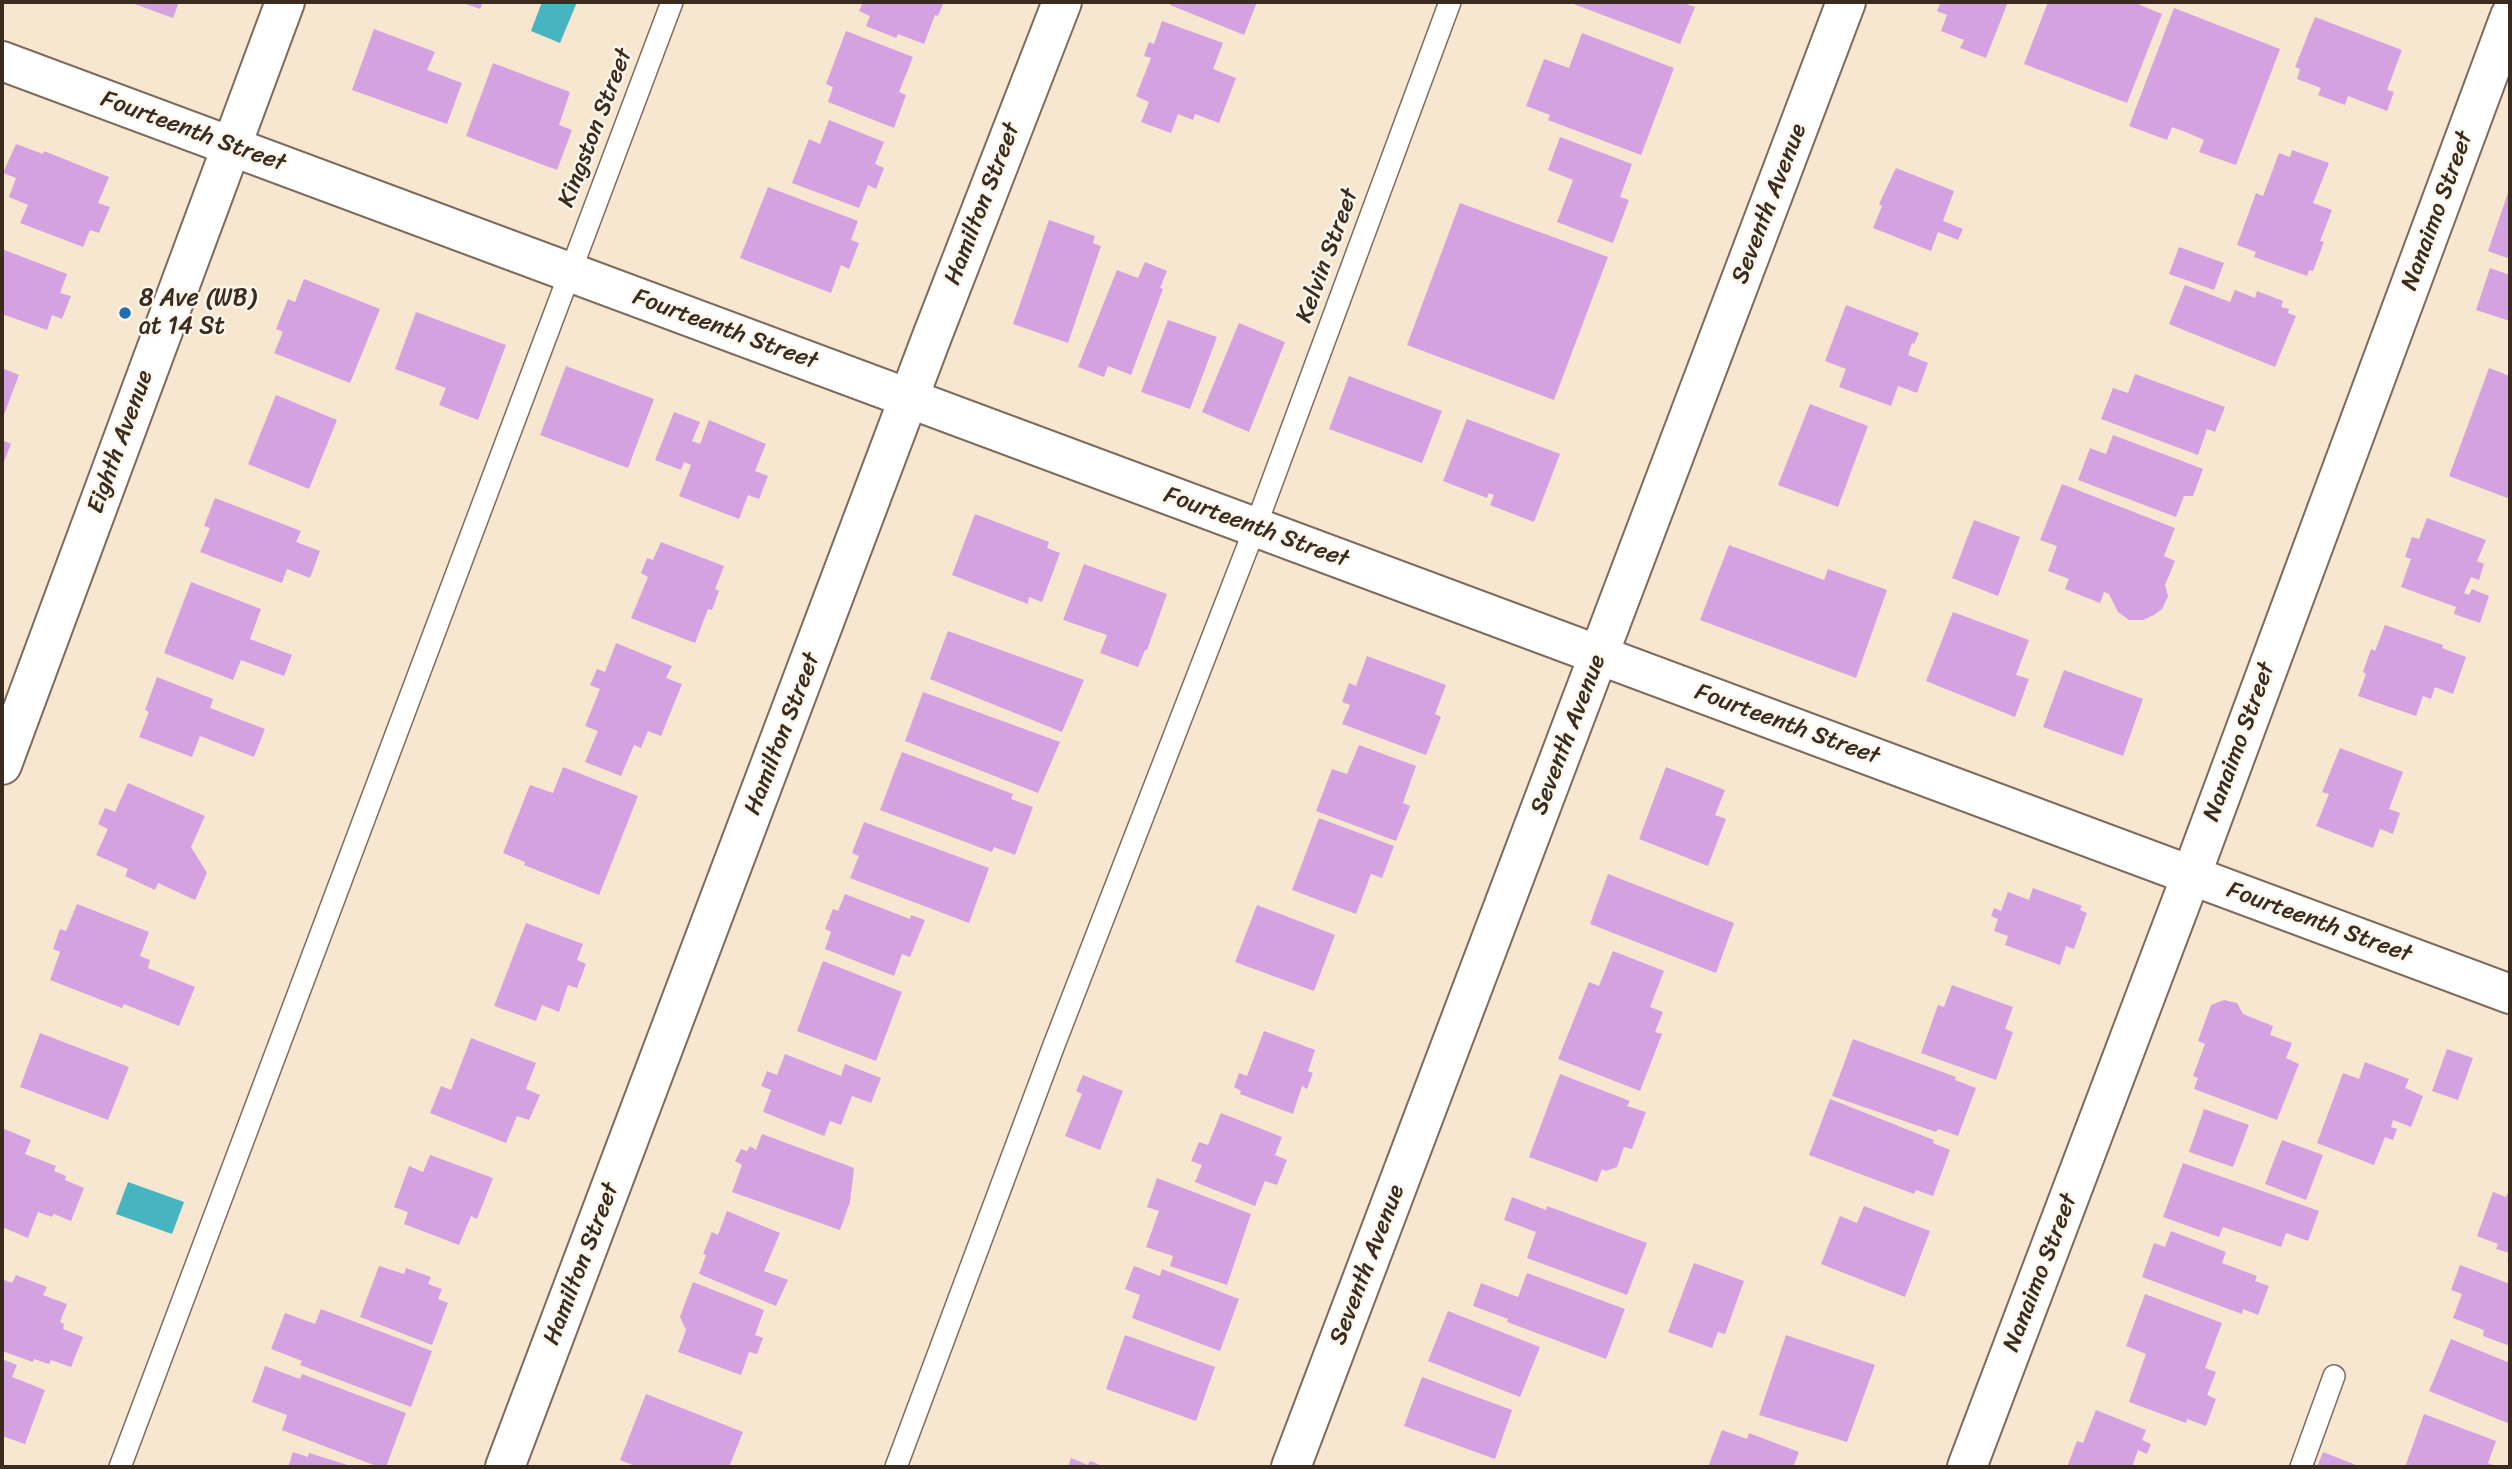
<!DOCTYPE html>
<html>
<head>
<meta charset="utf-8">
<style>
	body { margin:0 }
	#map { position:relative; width:2512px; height:1469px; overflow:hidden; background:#f7e7d1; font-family:Sriracha,sans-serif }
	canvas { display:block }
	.frame { position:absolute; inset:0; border:4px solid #3b2a1e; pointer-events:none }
</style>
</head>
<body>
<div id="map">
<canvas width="2512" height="1469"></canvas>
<div class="frame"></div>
</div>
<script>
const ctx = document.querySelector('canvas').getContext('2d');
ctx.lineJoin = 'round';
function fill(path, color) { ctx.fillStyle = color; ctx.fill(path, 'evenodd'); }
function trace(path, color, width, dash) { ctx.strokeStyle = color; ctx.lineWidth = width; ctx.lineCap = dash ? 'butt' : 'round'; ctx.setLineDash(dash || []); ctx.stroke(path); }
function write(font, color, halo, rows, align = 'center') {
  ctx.font = font + ' Sriracha,sans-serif'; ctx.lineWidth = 5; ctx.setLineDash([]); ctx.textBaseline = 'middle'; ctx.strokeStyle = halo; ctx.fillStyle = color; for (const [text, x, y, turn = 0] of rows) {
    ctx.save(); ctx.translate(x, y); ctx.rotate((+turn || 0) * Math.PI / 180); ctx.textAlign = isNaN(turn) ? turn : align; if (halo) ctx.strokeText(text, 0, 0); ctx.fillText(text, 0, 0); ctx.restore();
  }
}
fill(new Path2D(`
	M542,2H577L560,43L531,31Z
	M128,1182L184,1202L172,1234L116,1214Z`), '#46b4c1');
fill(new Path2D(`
	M129,2H179L173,18Z
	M460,2H483L480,9Z
	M863,2H944L938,16L935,15L924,44L898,34L896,38L866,26L870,16L859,11Z
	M1171,2H1257L1244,35L1170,5Z
	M1568,2H1681L1695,7L1680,44Z
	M1941,2H2008L1986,58L1960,48L1964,40L1941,31L1947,15L1937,11Z
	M2048,2H2133L2162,14L2127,103L2024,64Z
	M2174,8L2280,49L2236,165L2199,152L2204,140L2188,133L2172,127L2167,140L2129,126Z
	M2315,17L2402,50L2387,90L2394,92L2387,111L2348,96L2345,105L2318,95L2321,88L2297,79L2300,69L2295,67Z
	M1162,21L1223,43L1213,69L1236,78L1219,123L1195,114L1193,120L1178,114L1171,133L1141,122L1149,102L1136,96L1151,58L1144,56L1149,42L1154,44Z
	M374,29L435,52L427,70L462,83L447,124L352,90Z
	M846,31L913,57L899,92L906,95L894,128L828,102L833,87L826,84Z
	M1582,33L1674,68L1641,155L1548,120L1550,115L1526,106L1544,59L1569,68Z
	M493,63L570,92L559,125L572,130L557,170L466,136Z
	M829,120L884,142L875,164L884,168L876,189L868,185L859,208L792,183L809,139L820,144Z
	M1560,137L1632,164L1620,197L1629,200L1613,243L1557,222L1573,180L1548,170Z
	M16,144L43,154L44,151L109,177L98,203L110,207L99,233L90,230L83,247L20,223L28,205L9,197L16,178L3,173Z
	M2292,150L2329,163L2313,203L2332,210L2320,241L2324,242L2313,271L2309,270L2307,276L2254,257L2256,252L2237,245L2256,193L2263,196L2279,153L2290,157Z
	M1896,168L1954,191L1943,221L1963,229L1958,240L1938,232L1931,251L1873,228L1882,206L1879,204Z
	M768,187L858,221L851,240L859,243L849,269L841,265L831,293L740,258Z
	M2510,187V259L2488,251Z
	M1460,203L1608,257L1554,400L1407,345Z
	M1049,220L1095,236L1093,243L1101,246L1068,343L1013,324Z
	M2179,247L2224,263L2214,290L2169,274Z
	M2,249L67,274L60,293L71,296L62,319L52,315L47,330L2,314Z
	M1145,262L1167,271L1160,288L1163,289L1131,375L1108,366L1104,377L1078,367L1117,270L1138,278Z
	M2490,268L2510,275V321L2476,310Z
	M304,279L380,309L350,383L274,353L283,332L276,329L288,299L295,302Z
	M2185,285L2230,302L2235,290L2255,298L2257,291L2283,301L2281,307L2289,309L2288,313L2296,316L2275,367L2169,324Z
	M1846,305L1919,333L1914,344L1912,343L1908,355L1928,363L1917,393L1898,386L1891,406L1839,387L1846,369L1825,361Z
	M416,312L506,345L478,420L439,405L446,388L395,369Z
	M1168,320L1217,337L1190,409L1141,392Z
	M1239,323L1285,342L1249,432L1202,412Z
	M566,366L654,399L628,468L540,435Z
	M2,368L19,375L2,420Z
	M2489,368L2510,376V499L2449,476Z
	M2135,374L2225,407L2215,432L2207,429L2198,455L2101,419L2113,388L2128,393Z
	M1349,376L1442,411L1422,463L1329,429Z
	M276,395L337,420L309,489L248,464Z
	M1810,404L1868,426L1838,507L1778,485Z
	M674,412L700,422L692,441L700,444L709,420L766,444L755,471L768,476L759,499L748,495L739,519L679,496L691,465L684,462L681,470L655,460Z
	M1467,419L1560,454L1534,522L1490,505L1494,495L1489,493L1487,498L1443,481Z
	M2113,435L2203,469L2193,496H2184L2176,517L2078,480L2090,448L2106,454Z
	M2,440L11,444L2,467Z
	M2062,484L2175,528L2164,556L2175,561L2165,585L2168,596L2162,609L2154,615L2143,620H2129L2118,612L2109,594L2104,592L2100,603L2065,589L2069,579L2048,571L2057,546L2040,540Z
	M215,498L301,531L296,542L320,551L310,578L287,569L282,583L200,552L210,528L204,526Z
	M975,514L1049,542L1047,548L1060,553L1042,602L1029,597L1028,604L952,575Z
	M2427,518L2486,540L2477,561L2484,564L2479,580L2471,577L2464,593L2469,595L2472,589L2489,596L2480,623L2454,614L2456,607L2401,587L2411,559L2405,557L2412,537L2419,539Z
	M1974,520L2020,537L1998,596L1952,578Z
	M661,542L724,566L715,589L719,591L712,610L708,609L695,643L631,618L648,577L641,573L647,558L653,560Z
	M1729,545L1824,580L1828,569L1887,590L1856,678L1700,620Z
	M1084,564L1167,594L1147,650H1145L1138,667L1100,653L1107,635L1063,620Z
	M191,582L261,609L250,639L292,655L284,676L241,660L233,680L164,653Z
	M1953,612L2029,640L2016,675L2029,679L2015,717L1926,681Z
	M2385,625L2443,645L2442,648L2466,657L2453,694L2435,687L2431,699L2423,696L2416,716L2358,696L2366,674L2363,672L2371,649L2375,651Z
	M948,631L1084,680L1062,732L930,679Z
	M616,643L672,666L666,678L682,684L661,736L648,731L641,748L634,745L621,776L585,762L598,731L585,726L600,689L590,685L597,669L605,672Z
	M1367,656L1446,685L1435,714L1441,717L1426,755L1342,724L1350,705L1342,702L1349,683L1356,686Z
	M2064,670L2143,699L2123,756L2043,727Z
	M157,677L213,699L210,708L265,729L254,757L200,736L192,757L139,737L149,712L145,710Z
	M923,692L1060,742L1038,793L905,741Z
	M1359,745L1416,766L1403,803L1410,806L1396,841L1316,811L1332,769L1347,774Z
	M2340,748L2403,772L2389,809L2400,813L2393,834L2380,829L2373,848L2316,826L2329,794L2322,792Z
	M902,752L1013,794L1011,799L1033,807L1015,855L994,847L992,852L880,810Z
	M563,767L638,796L599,895L524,865L525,862L503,853L530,785L553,793Z
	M1666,767L1725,790L1715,815L1726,819L1708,866L1639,839Z
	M128,783L205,816L191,847L207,873L195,900L158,883L155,890L125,876L128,869L96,855L108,829L98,824L105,808L115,812Z
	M1319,818L1394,846L1382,878L1371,874L1356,914L1292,890Z
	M864,822L989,868L969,923L850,878L859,856L852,853Z
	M1608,874L1734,923L1716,973L1590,924Z
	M2033,888L2082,906L2080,910L2087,913L2074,949L2066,946L2060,965L2005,945L2008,936L1994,931L1998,919L1991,916L1994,908L2001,911L2008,892L2029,900Z
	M845,894L910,919L911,915L925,920L910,957L902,954L894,976L825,949L831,932L825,929L833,909L838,911Z
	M77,904L149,932L140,956L150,960L148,968L195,987L179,1026L124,1004L122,1008L50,980L60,952L53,949L60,929L66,931Z
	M1257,905L1335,935L1314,991L1235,962Z
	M526,923L583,944L577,960L586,964L577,988L568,985L559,1012L542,1005L536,1021L494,1006Z
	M1613,951L1664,971L1650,1007L1663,1012L1655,1032L1662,1034L1640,1091L1558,1059L1589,982L1599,986Z
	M823,961L902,992L876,1061L797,1031Z
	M1952,985L2013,1007L2005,1029L2013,1032L1996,1080L1921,1053L1938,1005L1944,1007Z
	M2224,1000L2237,1003L2243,1014L2273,1026L2270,1035L2292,1043L2286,1058L2299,1064L2277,1120L2194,1089L2198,1078L2193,1076L2205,1044L2198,1041L2211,1005Z
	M1264,1031L1315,1050L1308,1071L1313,1073L1307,1089L1302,1086L1293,1114L1240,1094L1241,1091L1234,1087L1239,1073L1247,1076Z
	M40,1033L129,1067L108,1120L20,1087Z
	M471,1038L536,1063L526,1089L540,1095L529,1120L517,1116L506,1143L430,1113L441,1086L451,1090Z
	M1853,1039L1956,1077L1955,1080L1976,1088L1958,1136L1938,1129L1936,1132L1832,1096Z
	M2447,1049L2473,1058L2458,1100L2432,1091Z
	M785,1054L841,1076L845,1064L881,1078L871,1103L852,1096L841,1125L830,1121L824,1136L763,1112L771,1090L761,1086L767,1071L777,1075Z
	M2365,1062L2409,1079L2405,1088L2423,1096L2411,1127L2393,1120L2391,1127L2397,1129L2393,1140L2385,1137L2374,1165L2317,1143L2343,1073L2359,1079Z
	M1560,1074L1630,1101L1627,1106L1646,1112L1632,1149L1624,1147L1617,1167L1606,1171L1602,1169L1597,1182L1529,1157Z
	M1083,1075L1123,1091L1100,1150L1065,1136L1082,1094L1076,1091Z
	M1830,1099L1934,1140L1933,1143L1950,1150L1933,1196L1916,1190L1914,1194L1809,1155Z
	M2204,1109L2249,1125L2233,1167L2189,1152Z
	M1221,1113L1282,1137L1275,1155L1287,1160L1277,1185L1265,1181L1255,1206L1195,1182L1202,1165L1191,1161L1199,1142L1208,1145Z
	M2,1128L31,1140L25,1154L56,1166L54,1171L66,1176L65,1180L84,1188L71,1221L54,1214L52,1217L38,1212L28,1238L2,1227Z
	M762,1134L854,1168L850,1202L840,1230L732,1192L742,1165L735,1161L741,1149L747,1151L750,1146L756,1150Z
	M2282,1140L2323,1155L2306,1200L2265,1184Z
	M430,1155L493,1178L477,1219L471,1216L459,1245L404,1224L408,1212L394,1207L409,1166L423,1172Z
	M2183,1163L2319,1211L2308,1241L2286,1233L2281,1247L2223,1227L2219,1237L2163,1217Z
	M1157,1178L1251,1214L1227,1285L1170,1266L1173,1256L1146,1247L1159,1211L1147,1207Z
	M2510,1188V1262L2507,1261L2510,1253L2496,1249L2498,1244L2477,1236L2493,1192L2506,1197Z
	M1512,1197L1546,1210L1547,1206L1647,1243L1627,1295L1527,1258L1536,1232L1504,1220Z
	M1864,1206L1930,1231L1905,1297L1821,1264L1840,1216L1857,1223Z
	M727,1211L780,1233L764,1271L788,1280L776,1306L699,1274L706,1255L703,1254L712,1232L718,1235Z
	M2171,1231L2226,1252L2222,1263L2257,1276L2255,1281L2269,1286L2258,1315L2243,1309L2242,1314L2142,1277L2154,1243L2165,1247Z
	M1694,1263L1744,1281L1725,1334L1718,1332L1712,1348L1668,1332Z
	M2460,1265L2510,1284V1346L2483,1336L2484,1330L2453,1318L2462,1294L2451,1290Z
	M379,1266L404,1274L406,1268L431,1277L428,1284L442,1289L438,1299L448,1303L432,1345L360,1317Z
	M1134,1266L1160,1276L1162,1269L1239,1299L1220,1351L1132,1318L1140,1295L1125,1289Z
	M1527,1273L1625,1309L1606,1359L1507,1322L1508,1319L1473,1306L1481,1283L1518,1297Z
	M16,1275L47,1287L43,1295L67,1304L60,1322L64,1324L63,1329L83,1337L71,1367L51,1360L49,1364L34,1359L33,1362L2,1351V1279L12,1283Z
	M693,1282L764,1310L755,1335L763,1338L757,1354L749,1352L741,1375L678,1352L686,1330L680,1317Z
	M2145,1294L2222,1323L2205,1368L2216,1372L2207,1395L2216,1399L2206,1426L2187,1419L2186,1423L2129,1402L2146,1354L2126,1346Z
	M321,1309L432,1351L411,1407L300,1365L302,1361L271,1349L285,1313L315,1324Z
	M1448,1311L1540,1347L1520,1397L1428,1361Z
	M1125,1335L1215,1367L1196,1421L1106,1389Z
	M1786,1335L1875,1365L1847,1442L1759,1415Z
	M2451,1339L2510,1363V1424L2429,1391Z
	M2,1359L17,1365L12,1377L45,1390L25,1444L2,1436Z
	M265,1366L300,1379L302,1374L406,1413L386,1467H379L282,1430L287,1415L252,1402Z
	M1422,1377L1512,1410L1495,1459L1404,1426Z
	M646,1394L743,1432L729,1467H638L620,1460Z
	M2096,1410L2146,1430L2142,1440L2151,1444L2147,1454L2138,1450L2132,1467H2067L2077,1441L2083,1443Z
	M2424,1414L2496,1441L2488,1463L2498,1467H2405Z
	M1722,1430L1747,1439L1749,1433L1799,1452L1793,1467H1708Z
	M293,1452L308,1457L309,1453L354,1467H288Z
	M2323,1452L2361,1467H2317Z
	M1071,1458L1088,1465L1090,1461L1105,1467H1068Z`), '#d4a2e1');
const lane = new Path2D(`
	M120,1467L672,2
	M896,1467L1054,1045L1255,528L1450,2
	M2301,1467L2334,1376`);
const street = new Path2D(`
	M2,61L2510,994
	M505,1467L931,339L1062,2
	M1291,1467L1846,2
	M1967,1467L2191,876L2510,16`);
const secondary = new Path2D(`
	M2,765L285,2`);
trace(lane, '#7d6c5d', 24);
trace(street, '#7d6c5d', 42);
trace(secondary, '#7d6c5d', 42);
trace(lane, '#fff', 21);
trace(street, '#fff', 38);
trace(secondary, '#fff', 38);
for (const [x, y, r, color] of [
	[125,313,7,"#1f6fb2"]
]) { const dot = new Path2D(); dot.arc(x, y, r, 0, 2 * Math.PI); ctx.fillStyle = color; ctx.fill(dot); trace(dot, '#fbf7ec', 2.5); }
write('24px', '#3b2a1e', '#fbf7ec', [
	["Kingston Street",596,128,-69],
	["Fourteenth Street",193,132,20],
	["Hamilton Street",983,204,-69],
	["Seventh Avenue",1770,204,-69],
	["Nanaimo Street",2438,211,-70],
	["Kelvin Street",1328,256,-70],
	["Fourteenth Street",725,330,20],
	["Eighth Avenue",121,442,-70],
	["Fourteenth Street",1256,528,20],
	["Fourteenth Street",1787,725,20],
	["Hamilton Street",783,734,-69],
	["Seventh Avenue",1569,735,-69],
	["Nanaimo Street",2240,742,-70],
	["Fourteenth Street",2319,923,20],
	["Hamilton Street",582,1264,-69],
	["Seventh Avenue",1368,1265,-69],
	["Nanaimo Street",2041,1273,-69]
]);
write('24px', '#3b2a1e', '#fbf7ec', [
	["8 Ave (WB)",139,299],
	["at 14 St",139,327]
], 'left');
</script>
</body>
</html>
